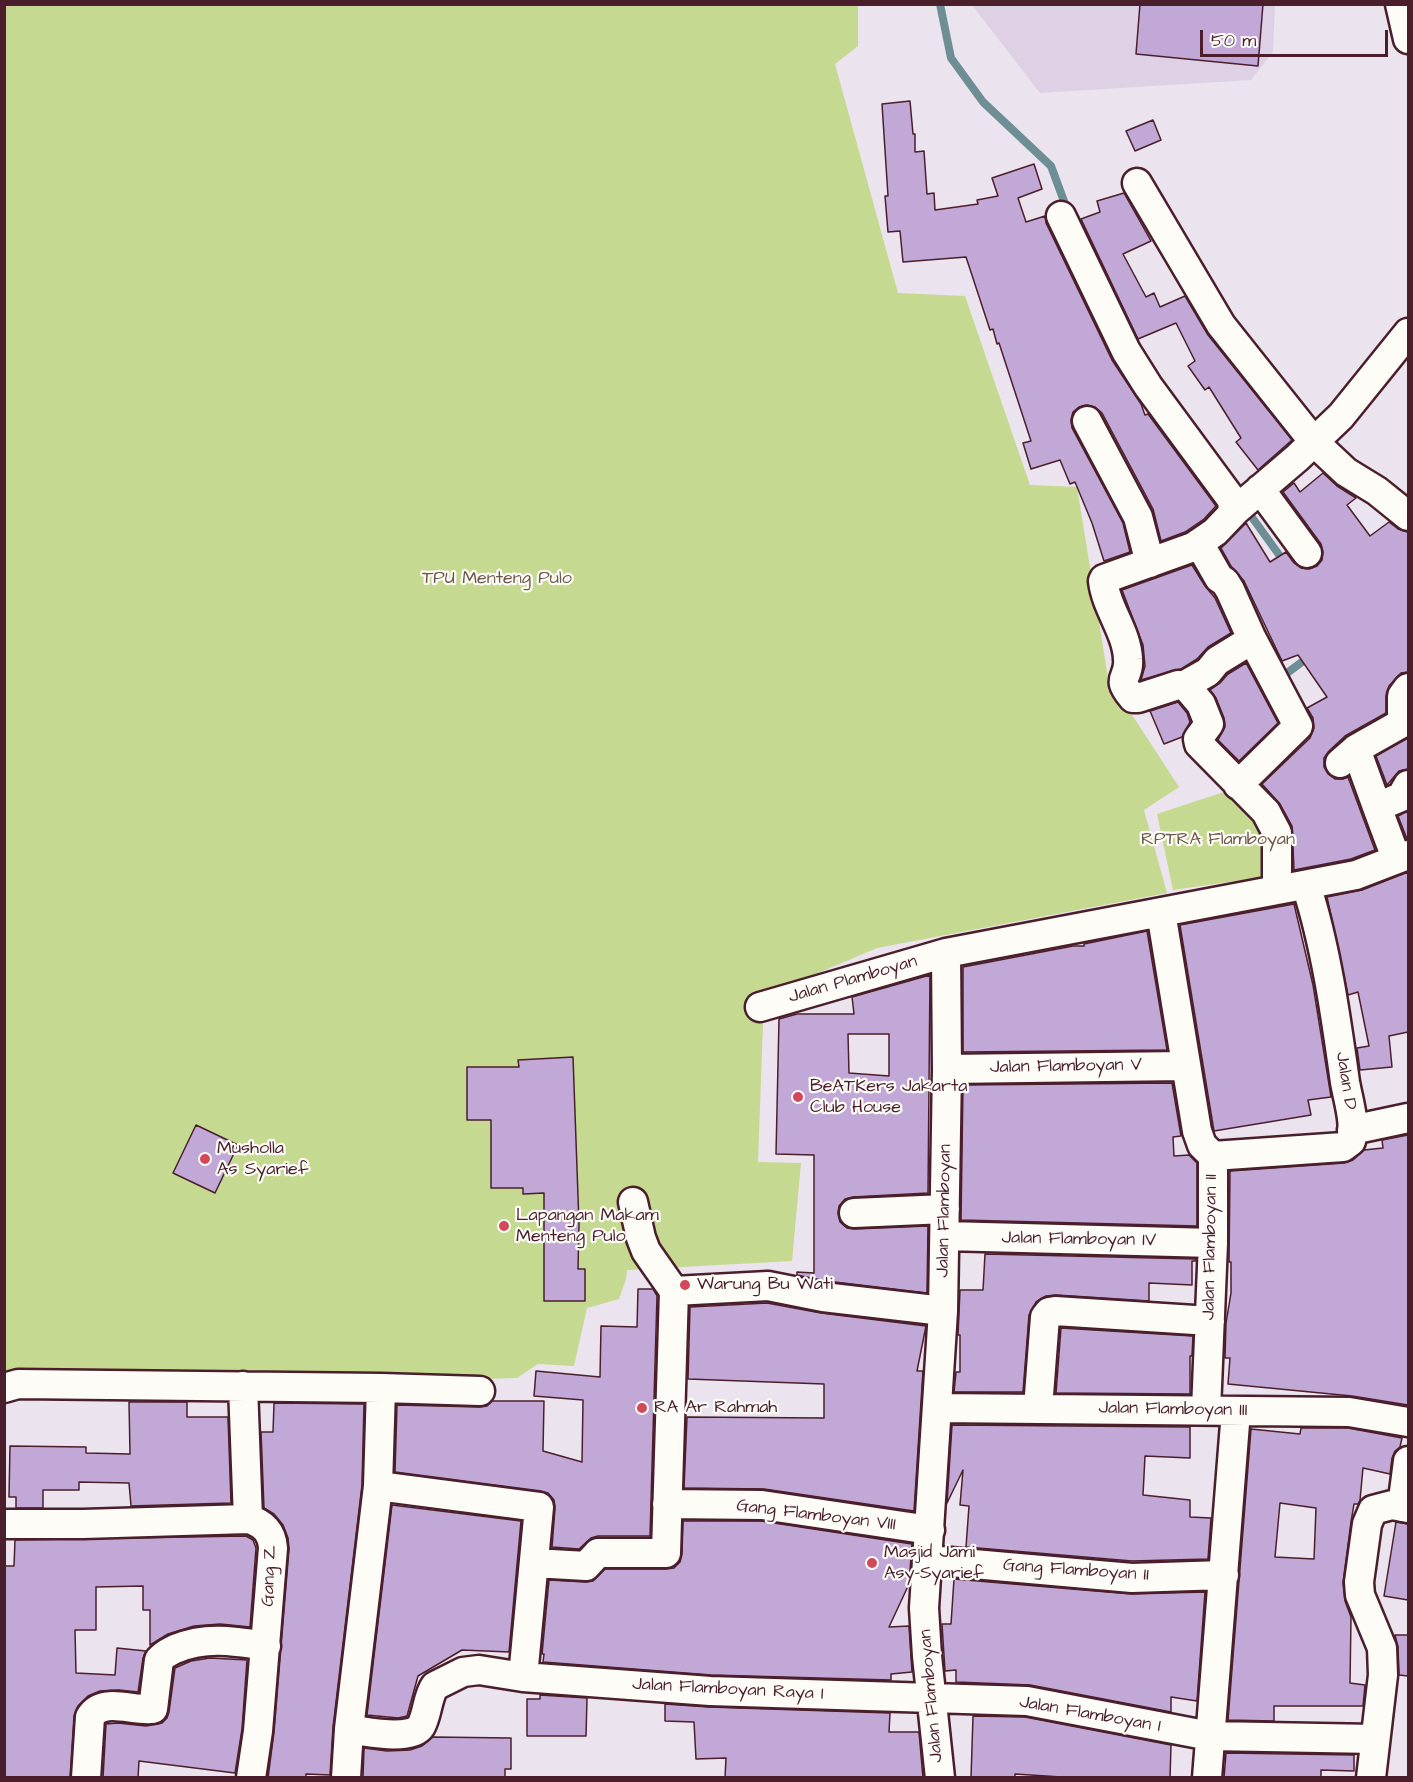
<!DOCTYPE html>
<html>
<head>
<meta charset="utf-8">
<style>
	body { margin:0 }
	#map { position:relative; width:1413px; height:1782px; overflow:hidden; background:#ebe3ed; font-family:"Architects Daughter",sans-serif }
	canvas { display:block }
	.frame { position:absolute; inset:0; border:6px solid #4a1f2b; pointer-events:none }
	.scale { position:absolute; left:1200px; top:30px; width:188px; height:27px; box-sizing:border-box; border:3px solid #4a1f2b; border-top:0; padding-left:8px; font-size:18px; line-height:21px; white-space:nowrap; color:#4a1f2b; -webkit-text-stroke:4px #fdfcf7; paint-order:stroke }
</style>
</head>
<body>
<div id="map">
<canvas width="1413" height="1782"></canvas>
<div class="frame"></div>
<div class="scale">50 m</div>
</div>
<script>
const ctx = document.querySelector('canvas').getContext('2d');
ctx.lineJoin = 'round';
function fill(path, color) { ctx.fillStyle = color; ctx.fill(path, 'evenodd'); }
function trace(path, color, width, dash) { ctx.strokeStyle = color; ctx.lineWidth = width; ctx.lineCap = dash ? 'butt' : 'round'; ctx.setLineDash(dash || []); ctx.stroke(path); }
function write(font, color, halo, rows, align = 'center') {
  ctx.font = font + ' "Architects Daughter",sans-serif'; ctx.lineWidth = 4.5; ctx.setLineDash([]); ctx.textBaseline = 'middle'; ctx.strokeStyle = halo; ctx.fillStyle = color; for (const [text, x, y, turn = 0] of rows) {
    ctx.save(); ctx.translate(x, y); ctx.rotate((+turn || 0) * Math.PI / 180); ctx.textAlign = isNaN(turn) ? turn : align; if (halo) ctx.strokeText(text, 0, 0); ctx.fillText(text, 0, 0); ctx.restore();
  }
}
fill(new Path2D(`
	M972,5H1275L1273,52L1251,80L1040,93Z`), '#ded1e6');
fill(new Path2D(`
	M4,5H858V46L835,64L898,293L965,296L1030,485L1077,487L1108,678L1179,787L1144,810L1167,893L877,948L764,996L758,1162L801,1163L792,1261L627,1270L626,1279L619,1299L587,1308L574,1366L538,1364L517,1378L243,1386L5,1375Z
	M1227,791L1267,822L1271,876L1173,890L1157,814Z`), '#c5da90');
trace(new Path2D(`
	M940,4L951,58L983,102L1051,166L1068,212
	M1246,509L1285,563
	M1279,679L1310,656`), '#6e8e96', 8);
const building = new Path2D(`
	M1140,4H1263L1258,66L1136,54Z
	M910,101L913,134H915V152L924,151L927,194L934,193L935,210L978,204L977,200L998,196L992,178L1034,164L1042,189L1018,198L1026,222L1045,216L1046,223L1112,360L1141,404L1145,415L1148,414L1216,506L1204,519L1185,532L1161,541L1153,509L1102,413L1095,407L1087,405L1079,407L1073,412L1071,420L1072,428L1123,523L1130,552L1104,561L1092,523L1075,482L1070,484L1060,460L1031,469L1023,443L1031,441L999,343L997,344L993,329L990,330L966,257L903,262L900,231L888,232L885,196H888L882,104Z
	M1153,120L1161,140L1135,151L1126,131Z
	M1124,193L1151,241L1123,254L1146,297L1154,293L1160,307L1185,296L1208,335L1292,440L1258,470L1236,442L1241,438L1209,387L1205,390L1188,366L1195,361L1176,323L1138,339L1081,219L1100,212L1097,201Z
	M1323,473L1337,486L1356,498L1347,505L1370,536L1389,522L1398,529L1408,532V672L1401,673L1389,686L1386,696V713L1345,736L1329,751L1324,758V767L1328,774L1335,779H1343L1348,777L1375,850L1351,859L1294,870L1292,826L1280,804L1262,784L1310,738L1314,728L1313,718L1307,708L1327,697L1298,655L1282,661L1244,581L1231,566L1221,548L1246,523L1270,562L1286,552L1294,563L1301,568L1309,569L1317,566L1322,560L1323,552L1321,544L1283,492L1294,483L1300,492Z
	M1192,565L1205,586L1215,598L1231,633L1208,647L1197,659L1181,669L1141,680L1145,666L1143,645L1122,590Z
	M1246,663L1278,723L1239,761L1218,740L1225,727L1224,718L1216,698L1210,690L1220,683L1228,674Z
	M1178,702L1187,713L1190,722L1182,737L1164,744L1150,711Z
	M1408,738V769L1399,771L1387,785L1376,756Z
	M1408,811V839H1407L1398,816Z
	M1408,872V1032L1389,1036L1392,1067L1360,1070L1357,1048L1369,1046L1358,992L1348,995L1327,897L1362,890Z
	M1294,904L1313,985L1331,1097L1308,1100L1311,1115L1214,1131L1180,925Z
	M1147,931L1167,1050L963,1052V967L1073,946H1084V944Z
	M930,975L928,1193L853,1197L845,1199L839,1206L838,1213L840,1222L847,1228L854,1229L928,1226L927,1293L826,1281L797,1275V1272L814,1273V1155L776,1154L779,1019L797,1014H854L852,997ZM848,1034H889V1076L849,1073Z
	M573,1057L579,1224L578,1269H585V1301H544V1193L523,1194V1188H491V1120H467V1067H519L518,1060Z
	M1172,1083L1181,1136L1173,1137L1174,1156L1189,1155L1197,1163V1226L961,1220L963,1085Z
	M196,1125L238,1145L215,1193L173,1173Z
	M1408,1135V1405L1352,1396L1228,1384L1230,1358H1225L1226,1323L1231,1293V1262H1229L1230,1171L1344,1163L1353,1160L1364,1150L1383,1148L1382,1140Z
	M985,1254L1196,1259V1261H1192V1285L1149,1283V1301L1056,1295L1046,1296L1036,1302L1029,1315L1023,1392H954L956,1372H960V1335H958L960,1290H983Z
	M638,1289H653L657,1296L650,1536H598L591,1538L579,1549L552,1547L555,1508L554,1500L548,1493L541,1491L395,1472L397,1405L480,1407L487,1406L492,1401H544L543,1451L582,1462L583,1400L534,1396L536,1371L600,1377L601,1326L637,1327Z
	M767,1303L821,1313L926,1326L917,1371H923L914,1511L764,1489L684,1488L687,1417L824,1418V1384L688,1379L690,1307Z
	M1061,1328L1193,1336L1192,1356H1190V1394L1056,1393Z
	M129,1402H187V1417H228L231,1503L131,1506L129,1483L79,1482V1490H43V1508H16V1497H9L10,1446L86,1447V1453L130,1454Z
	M274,1403L364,1404L362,1485L333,1727L330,1775L306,1774V1778H268L274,1732L289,1549L288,1538L283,1525L274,1514L264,1508L261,1432H273Z
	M952,1425L1190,1427V1458L1145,1456L1143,1495L1190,1500V1517L1211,1518L1208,1559L1132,1561L966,1547L969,1506L960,1505L963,1470L947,1503Z
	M1301,1428H1348L1402,1438L1400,1447L1395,1451L1392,1458L1390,1474L1363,1468L1360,1500L1358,1504H1354L1351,1522L1343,1583L1345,1601L1351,1617L1350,1683L1365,1685L1363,1706H1274V1721L1228,1720L1251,1429L1300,1434ZM1280,1503L1316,1508L1314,1559L1275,1557Z
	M392,1505L521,1521L509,1652L462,1650L418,1676L407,1716L398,1718L367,1715Z
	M683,1521H761L912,1544L909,1584L889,1627L909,1626L912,1672L891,1674V1680L711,1675L543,1662L544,1654H542L549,1580L586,1582L593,1581L605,1569H666L674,1568L680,1562L682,1554Z
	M1396,1522L1408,1524V1600L1384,1596Z
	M246,1536L253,1540L256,1548L250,1627L220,1624L194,1626L168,1634L150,1645V1610H143V1586L96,1587V1630H75L76,1673L115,1675L117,1648L146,1651L143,1658L138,1692L119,1690L100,1691L88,1696L78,1706L74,1716L70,1778H4V1566H14L15,1540Z
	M954,1579L1131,1594L1205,1592L1197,1701L1171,1697V1712L1030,1685L956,1682V1670L945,1671L942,1624H951Z
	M1395,1635H1408V1676L1399,1675L1398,1647Z
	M210,1658L247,1660L242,1729L235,1773L139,1761L138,1778H103L106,1724L118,1723L146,1726L162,1723L167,1718L169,1712L175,1668L191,1661Z
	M540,1695L587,1698L586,1736H527V1699H540Z
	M665,1704L709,1707L890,1713L889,1732H919L923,1778H725L726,1758L696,1759L694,1722L665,1721Z
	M973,1716L1025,1717L1171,1745L1170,1778H1077L1015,1774V1778H971Z
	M433,1737L511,1738V1769H505V1778L363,1777L364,1748L387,1751L410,1750L422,1746Z
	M1226,1753L1354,1755V1771L1321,1770V1778H1224Z`);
fill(building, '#c1a8d6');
trace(building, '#4a1f2b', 1.5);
const minor = new Path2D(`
	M1400,4L1408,39
	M1137,183L1221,325L1314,442L1346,472L1377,491L1408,516
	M1061,216L1126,351L1148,386L1232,500L1233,513
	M1087,421L1138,517L1150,563
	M1260,489L1307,553
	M1199,543L1219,578L1225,582L1230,590L1251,637L1298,726L1238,785
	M1185,685L1208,672L1217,661L1248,642L1251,637
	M1356,749L1377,807
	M1340,763L1356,749L1402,723V696L1408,688
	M1396,858L1377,807L1401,797L1408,785
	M1277,890V833L1266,812L1199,744L1198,739L1209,724L1201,704L1185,685H1178L1138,698H1133C1114,676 1130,680 1128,659C1127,632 1106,608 1103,581L1104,579L1193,547L1215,532L1236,510L1297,458L1341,416L1408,333
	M1161,912L1197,1131L1202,1145L1213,1156V1243L1206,1410
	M760,1007L946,953L1356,875L1408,855
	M947,1069L1185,1066
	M1352,1130L1408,1118
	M1213,1156L1343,1147L1351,1141C1356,1123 1348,1100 1345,1082C1336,1018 1326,946 1306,885
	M633,1202L641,1238L646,1251L674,1291
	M854,1213L945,1209
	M945,1236L1213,1243
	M674,1291L768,1286L823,1297L943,1311
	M243,1386L248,1519C263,1523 272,1532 273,1548L258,1731L251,1778
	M4,1388L18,1384L381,1388L378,1486
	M381,1388L480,1391
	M938,1408L1349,1412L1408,1422
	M1038,1408L1045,1317L1049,1312L1055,1311L1210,1321
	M667,1504L762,1505L930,1530
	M1402,1507L1408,1461
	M4,1524H83L248,1519
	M928,1560L1132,1578L1224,1575
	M534,1563L586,1566L598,1553H666L674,1291
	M349,1729L378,1486L539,1507L523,1677
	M86,1778L90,1717C103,1696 133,1712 153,1709L159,1660C164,1654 169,1652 175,1649C206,1636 234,1641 266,1646
	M346,1778L349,1729C365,1732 412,1741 421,1726C428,1713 427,1697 435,1686L463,1672L479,1670L523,1677L710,1691L1027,1701L1210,1736L1375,1739
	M940,1778L927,1656L924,1608L943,1311L947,1069L946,953
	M1207,1778L1236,1411
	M1371,1778L1383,1675L1382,1648L1360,1595L1359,1582L1367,1524L1373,1510L1392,1505L1408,1508`);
trace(minor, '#4a1f2b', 33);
trace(minor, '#fdfcf7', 28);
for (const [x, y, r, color] of [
	[798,1097,6,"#d1495b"],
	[205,1159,6,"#d1495b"],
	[504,1226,6,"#d1495b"],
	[685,1285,6,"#d1495b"],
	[642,1408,6,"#d1495b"],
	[872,1563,6,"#d1495b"]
]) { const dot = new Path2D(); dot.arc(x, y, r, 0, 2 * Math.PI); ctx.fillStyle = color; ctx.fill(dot); trace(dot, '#fdfcf7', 2); }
write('18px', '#6f5749', '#fdfcf7', [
	["TPU Menteng Pulo",497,579],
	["RPTRA Flamboyan",1218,840]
]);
write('18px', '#4a1f2b', '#fdfcf7', [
	["Jalan Plamboyan",853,980,-16],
	["Jalan Flamboyan V",1066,1067,-1],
	["Jalan D",1345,1081,81],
	["Jalan Flamboyan",945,1211,-89],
	["Jalan Flamboyan IV",1079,1240,1],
	["Jalan Flamboyan II",1211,1247,-89],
	["Jalan Flamboyan III",1173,1410,1],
	["Gang Flamboyan VIII",816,1516,7],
	["Gang Flamboyan II",1076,1571,4],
	["Gang Z",270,1576,-88],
	["Jalan Flamboyan Raya I",728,1690,3],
	["Jalan Flamboyan",932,1696,-95],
	["Jalan Flamboyan I",1090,1715,10]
]);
write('18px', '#4a1f2b', '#fdfcf7', [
	["BeATKers Jakarta",810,1087],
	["Club House",810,1108],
	["Musholla",217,1149],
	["As Syarief",217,1170],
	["Lapangan Makam",516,1216],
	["Menteng Pulo",516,1237],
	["Warung Bu Wati",697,1285],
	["RA Ar Rahmah",654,1408],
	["Masjid Jami",884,1553],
	["Asy-Syarief",884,1574]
], 'left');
</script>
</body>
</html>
